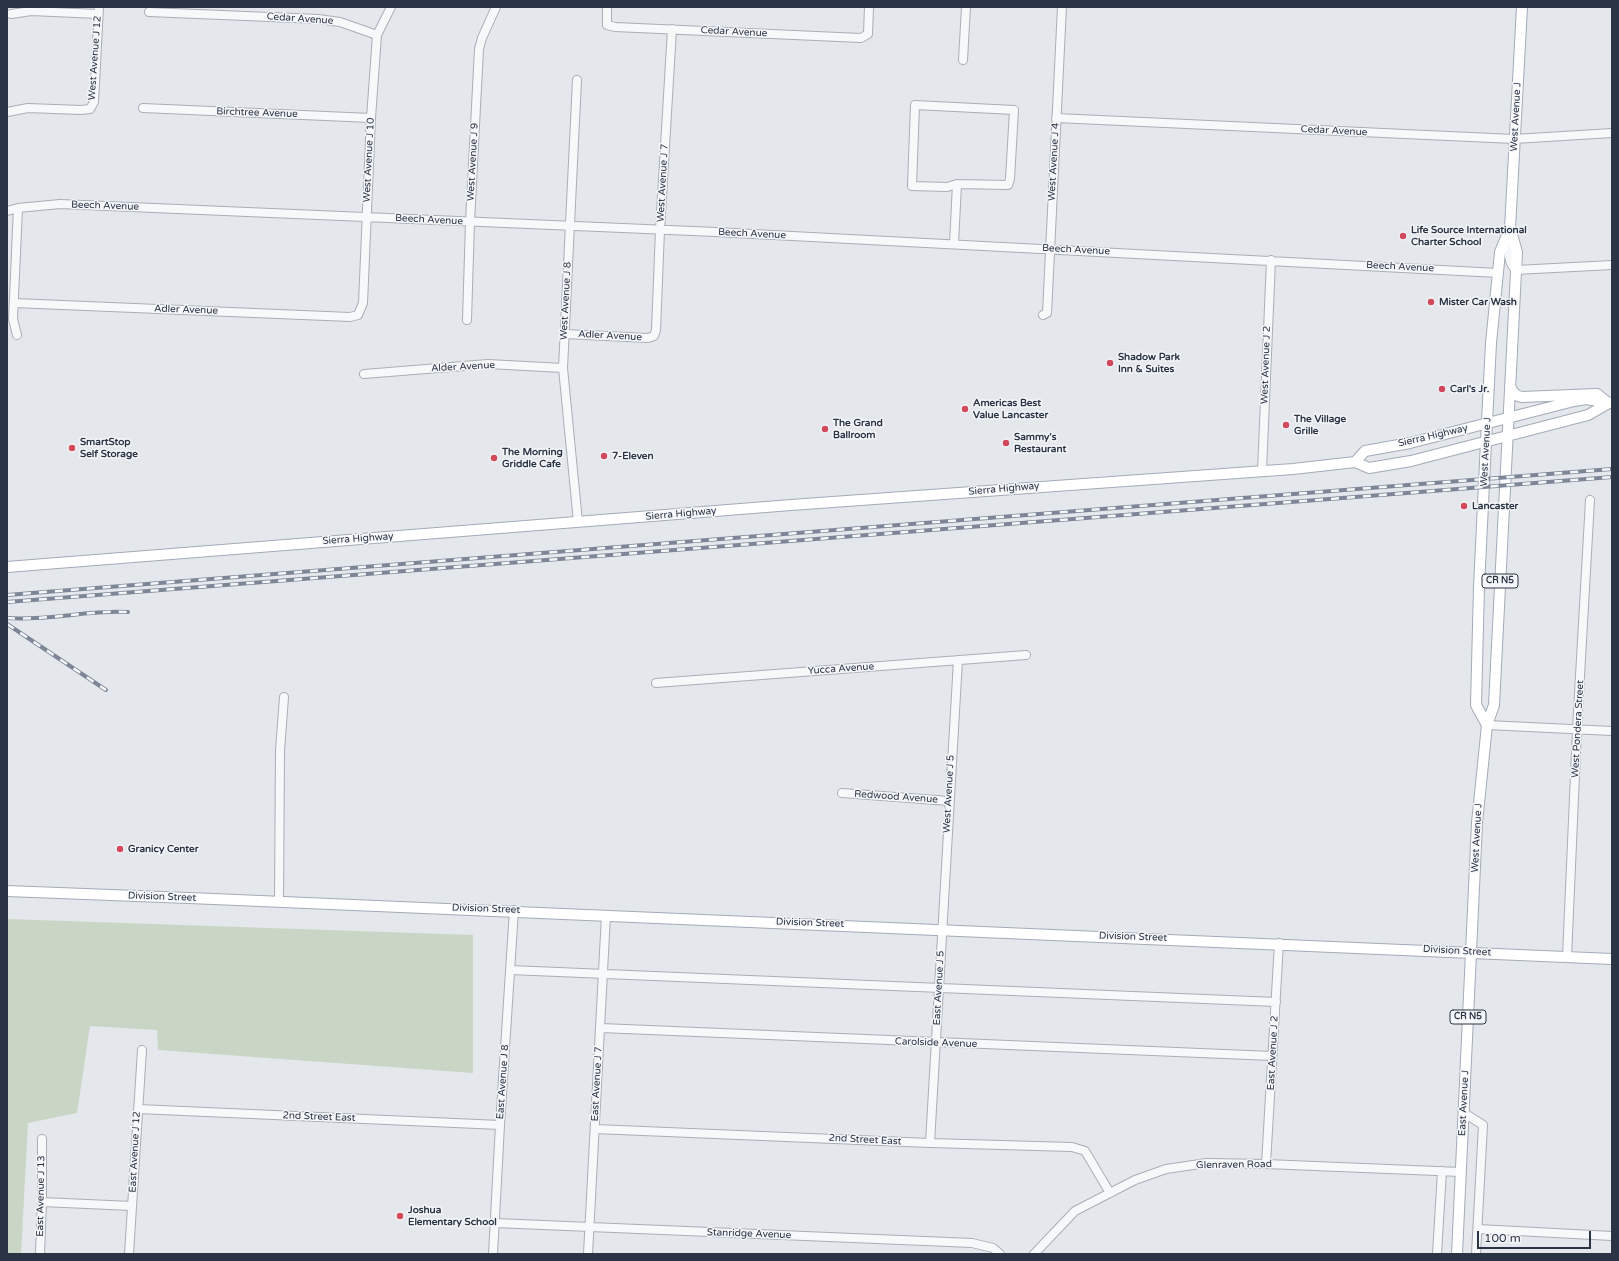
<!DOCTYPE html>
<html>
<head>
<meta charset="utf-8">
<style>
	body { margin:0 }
	#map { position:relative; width:1619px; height:1261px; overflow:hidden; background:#e4e7ec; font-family:"Varela Round",sans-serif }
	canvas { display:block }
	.frame { position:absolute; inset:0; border:8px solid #2b3445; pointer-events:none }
	.scale { position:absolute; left:1477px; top:1231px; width:114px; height:18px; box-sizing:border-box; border:2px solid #2b3445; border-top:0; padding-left:5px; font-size:12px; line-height:14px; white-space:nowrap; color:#2b3445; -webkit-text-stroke:3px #f4f6f9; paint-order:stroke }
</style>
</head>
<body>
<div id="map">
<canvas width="1619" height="1261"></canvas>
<div class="frame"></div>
<div class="scale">100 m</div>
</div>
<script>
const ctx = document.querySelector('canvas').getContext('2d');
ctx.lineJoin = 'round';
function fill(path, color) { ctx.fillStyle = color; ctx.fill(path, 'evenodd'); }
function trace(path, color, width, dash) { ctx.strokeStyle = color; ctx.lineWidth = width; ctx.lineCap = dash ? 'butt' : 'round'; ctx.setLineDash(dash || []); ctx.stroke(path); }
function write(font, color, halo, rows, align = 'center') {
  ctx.font = font + ' "Varela Round",sans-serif'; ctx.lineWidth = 3; ctx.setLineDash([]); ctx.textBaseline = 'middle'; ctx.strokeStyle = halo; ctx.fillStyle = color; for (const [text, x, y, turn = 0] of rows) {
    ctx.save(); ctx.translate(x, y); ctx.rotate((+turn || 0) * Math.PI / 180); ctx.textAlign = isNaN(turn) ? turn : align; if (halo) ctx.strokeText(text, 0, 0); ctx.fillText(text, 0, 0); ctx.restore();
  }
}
fill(new Path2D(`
	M7,919L473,935V1073L158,1050L157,1030L90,1026L77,1113L28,1123L21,1254H7Z`), '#c9d6c5');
const minor = new Path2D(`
	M607,7V25L615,27L861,38L868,34L869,7
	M149,12L318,19L340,22L377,35
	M11,14L31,11L98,14
	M963,60L966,7
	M577,80L563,368L578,522
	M915,105L1014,110L1010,179L1008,185L957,184L947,187L912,186Z
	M143,108L371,118
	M7,112L28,108L81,110L90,109L94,102L99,7
	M1056,118L1514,139L1612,133
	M7,211L18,208L60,204L716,232L1498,273
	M1510,234C1509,246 1506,262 1516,270L1612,265
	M954,244L957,184
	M14,303L350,317L358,315L363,303L371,118L377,35L391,7
	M1043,315L1047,313L1062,7
	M467,320L470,222L479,49L482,38L496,7
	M565,334L648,338L654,336L656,330L660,230L672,29
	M17,335L13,319L18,208
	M364,374L488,364L563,368
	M1262,471L1271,260
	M656,683L1026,655
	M1487,725L1612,731
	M842,793L949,801
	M279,901L280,751L284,697
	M1567,957L1577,729L1590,500
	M510,970L1276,1002
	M601,1028L1272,1056
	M138,1109L500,1125
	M1464,1113L1483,1125L1476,1254
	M595,1129L930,1143L1072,1147L1085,1151L1110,1193
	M930,1143L958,660
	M1266,1164L1279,943
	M42,1202L132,1206
	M495,1223L972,1243L993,1248L1000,1254
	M1478,1229L1612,1236
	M40,1254L42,1202V1139
	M129,1254L142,1050
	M493,1254L500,1125L514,910
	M588,1254L606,915
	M1034,1254L1075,1211L1135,1180L1166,1169L1207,1163L1266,1164L1461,1172
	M1437,1254L1442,1171`);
const major = new Path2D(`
	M1510,386C1513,392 1515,396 1522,397L1597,394L1607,402
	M1355,462L1365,451L1410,443L1574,401L1586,399L1612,403
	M7,567L791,505L1293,469L1355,462L1369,468L1411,461L1588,415L1609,403
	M1487,725L1476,705L1479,587L1486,442L1491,343L1500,252L1510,228
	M7,891C542,912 1077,932 1612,959
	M1457,1254L1477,823L1487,725L1494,705L1517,252L1510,228L1522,7`);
trace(minor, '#a9aeb7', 10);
trace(major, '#a3abb8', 12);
trace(minor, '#f7f8fa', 8);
trace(major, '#fff', 10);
const rail = new Path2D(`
	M7,595L1612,469
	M7,602L1612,477
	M7,618C47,621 88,610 128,612
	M7,624L106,690`);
trace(rail, '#7d8696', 4);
trace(rail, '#f4f6f9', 2.5, [8]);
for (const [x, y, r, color] of [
	[1403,236,4,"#d1495b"],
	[1431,302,4,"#d1495b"],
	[1110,363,4,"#d1495b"],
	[1442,389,4,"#d1495b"],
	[965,409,4,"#d1495b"],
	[1286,425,4,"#d1495b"],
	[825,429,4,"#d1495b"],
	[1006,443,4,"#d1495b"],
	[72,448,4,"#d1495b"],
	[604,456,4,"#d1495b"],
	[494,458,4,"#d1495b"],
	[1464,506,4,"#d1495b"],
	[120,849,4,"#d1495b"],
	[400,1216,4,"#d1495b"]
]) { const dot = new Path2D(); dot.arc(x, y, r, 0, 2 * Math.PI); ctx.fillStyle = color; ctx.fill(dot); trace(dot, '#f4f6f9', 1.5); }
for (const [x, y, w] of [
	[1500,581,36],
	[1468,1017,36]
]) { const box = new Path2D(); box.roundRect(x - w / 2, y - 7, w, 14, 3); ctx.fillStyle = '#f4f6f9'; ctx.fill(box); trace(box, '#2b3445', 1); }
write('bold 9px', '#2b3445', null, [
	["CR N5",1500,581],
	["CR N5",1468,1017]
]);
write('10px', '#2b3445', '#f4f6f9', [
	["Cedar Avenue",300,19,4],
	["Cedar Avenue",734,32,3],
	["West Avenue J 12",95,58,-86],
	["Birchtree Avenue",257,113,2],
	["West Avenue J",1516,117,-87],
	["Cedar Avenue",1334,131,3],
	["West Avenue J 10",369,160,-87],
	["West Avenue J 9",473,162,-87],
	["West Avenue J 4",1054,162,-87],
	["West Avenue J 7",663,183,-87],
	["Beech Avenue",105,206,2],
	["Beech Avenue",429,220,3],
	["Beech Avenue",752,234,3],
	["Beech Avenue",1076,250,3],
	["Beech Avenue",1400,267,3],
	["West Avenue J 8",566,301,-87],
	["Adler Avenue",186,310,2],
	["Adler Avenue",610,336,3],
	["West Avenue J 2",1266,365,-88],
	["Alder Avenue",463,367,-3],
	["Sierra Highway",1433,436,-13],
	["West Avenue J",1486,452,-87],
	["Sierra Highway",1004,489,-5],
	["Sierra Highway",681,514,-5],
	["Sierra Highway",358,539,-4],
	["Yucca Avenue",841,669,-4],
	["West Pondera Street",1578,729,-87],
	["West Avenue J 5",949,794,-87],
	["Redwood Avenue",896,797,4],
	["West Avenue J",1477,838,-87],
	["Division Street",162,897,2],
	["Division Street",486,909,2],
	["Division Street",810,923,2],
	["Division Street",1133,937,2],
	["Division Street",1457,951,3],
	["East Avenue J 5",939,988,-87],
	["Carolside Avenue",936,1043,2],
	["East Avenue J 2",1273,1053,-87],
	["East Avenue J 8",503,1082,-86],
	["East Avenue J 7",597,1084,-87],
	["East Avenue J",1464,1103,-87],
	["2nd Street East",319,1117,2],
	["2nd Street East",865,1140,3],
	["East Avenue J 12",135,1152,-87],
	["Glenraven Road",1234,1165,-1],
	["East Avenue J 13",41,1196,-89],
	["Stanridge Avenue",749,1234,2]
]);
write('bold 10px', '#2b3445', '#f4f6f9', [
	["Life Source International",1411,230],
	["Charter School",1411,242],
	["Mister Car Wash",1439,302],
	["Shadow Park",1118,357],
	["Inn & Suites",1118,369],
	["Carl's Jr.",1450,389],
	["Americas Best",973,403],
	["Value Lancaster",973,415],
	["The Village",1294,419],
	["Grille",1294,431],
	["The Grand",833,423],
	["Ballroom",833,435],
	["Sammy's",1014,437],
	["Restaurant",1014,449],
	["SmartStop",80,442],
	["Self Storage",80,454],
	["The Morning",502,452],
	["Griddle Cafe",502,464],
	["7-Eleven",612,456],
	["Lancaster",1472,506],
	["Granicy Center",128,849],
	["Joshua",408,1210],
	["Elementary School",408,1222]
], 'left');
</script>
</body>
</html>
